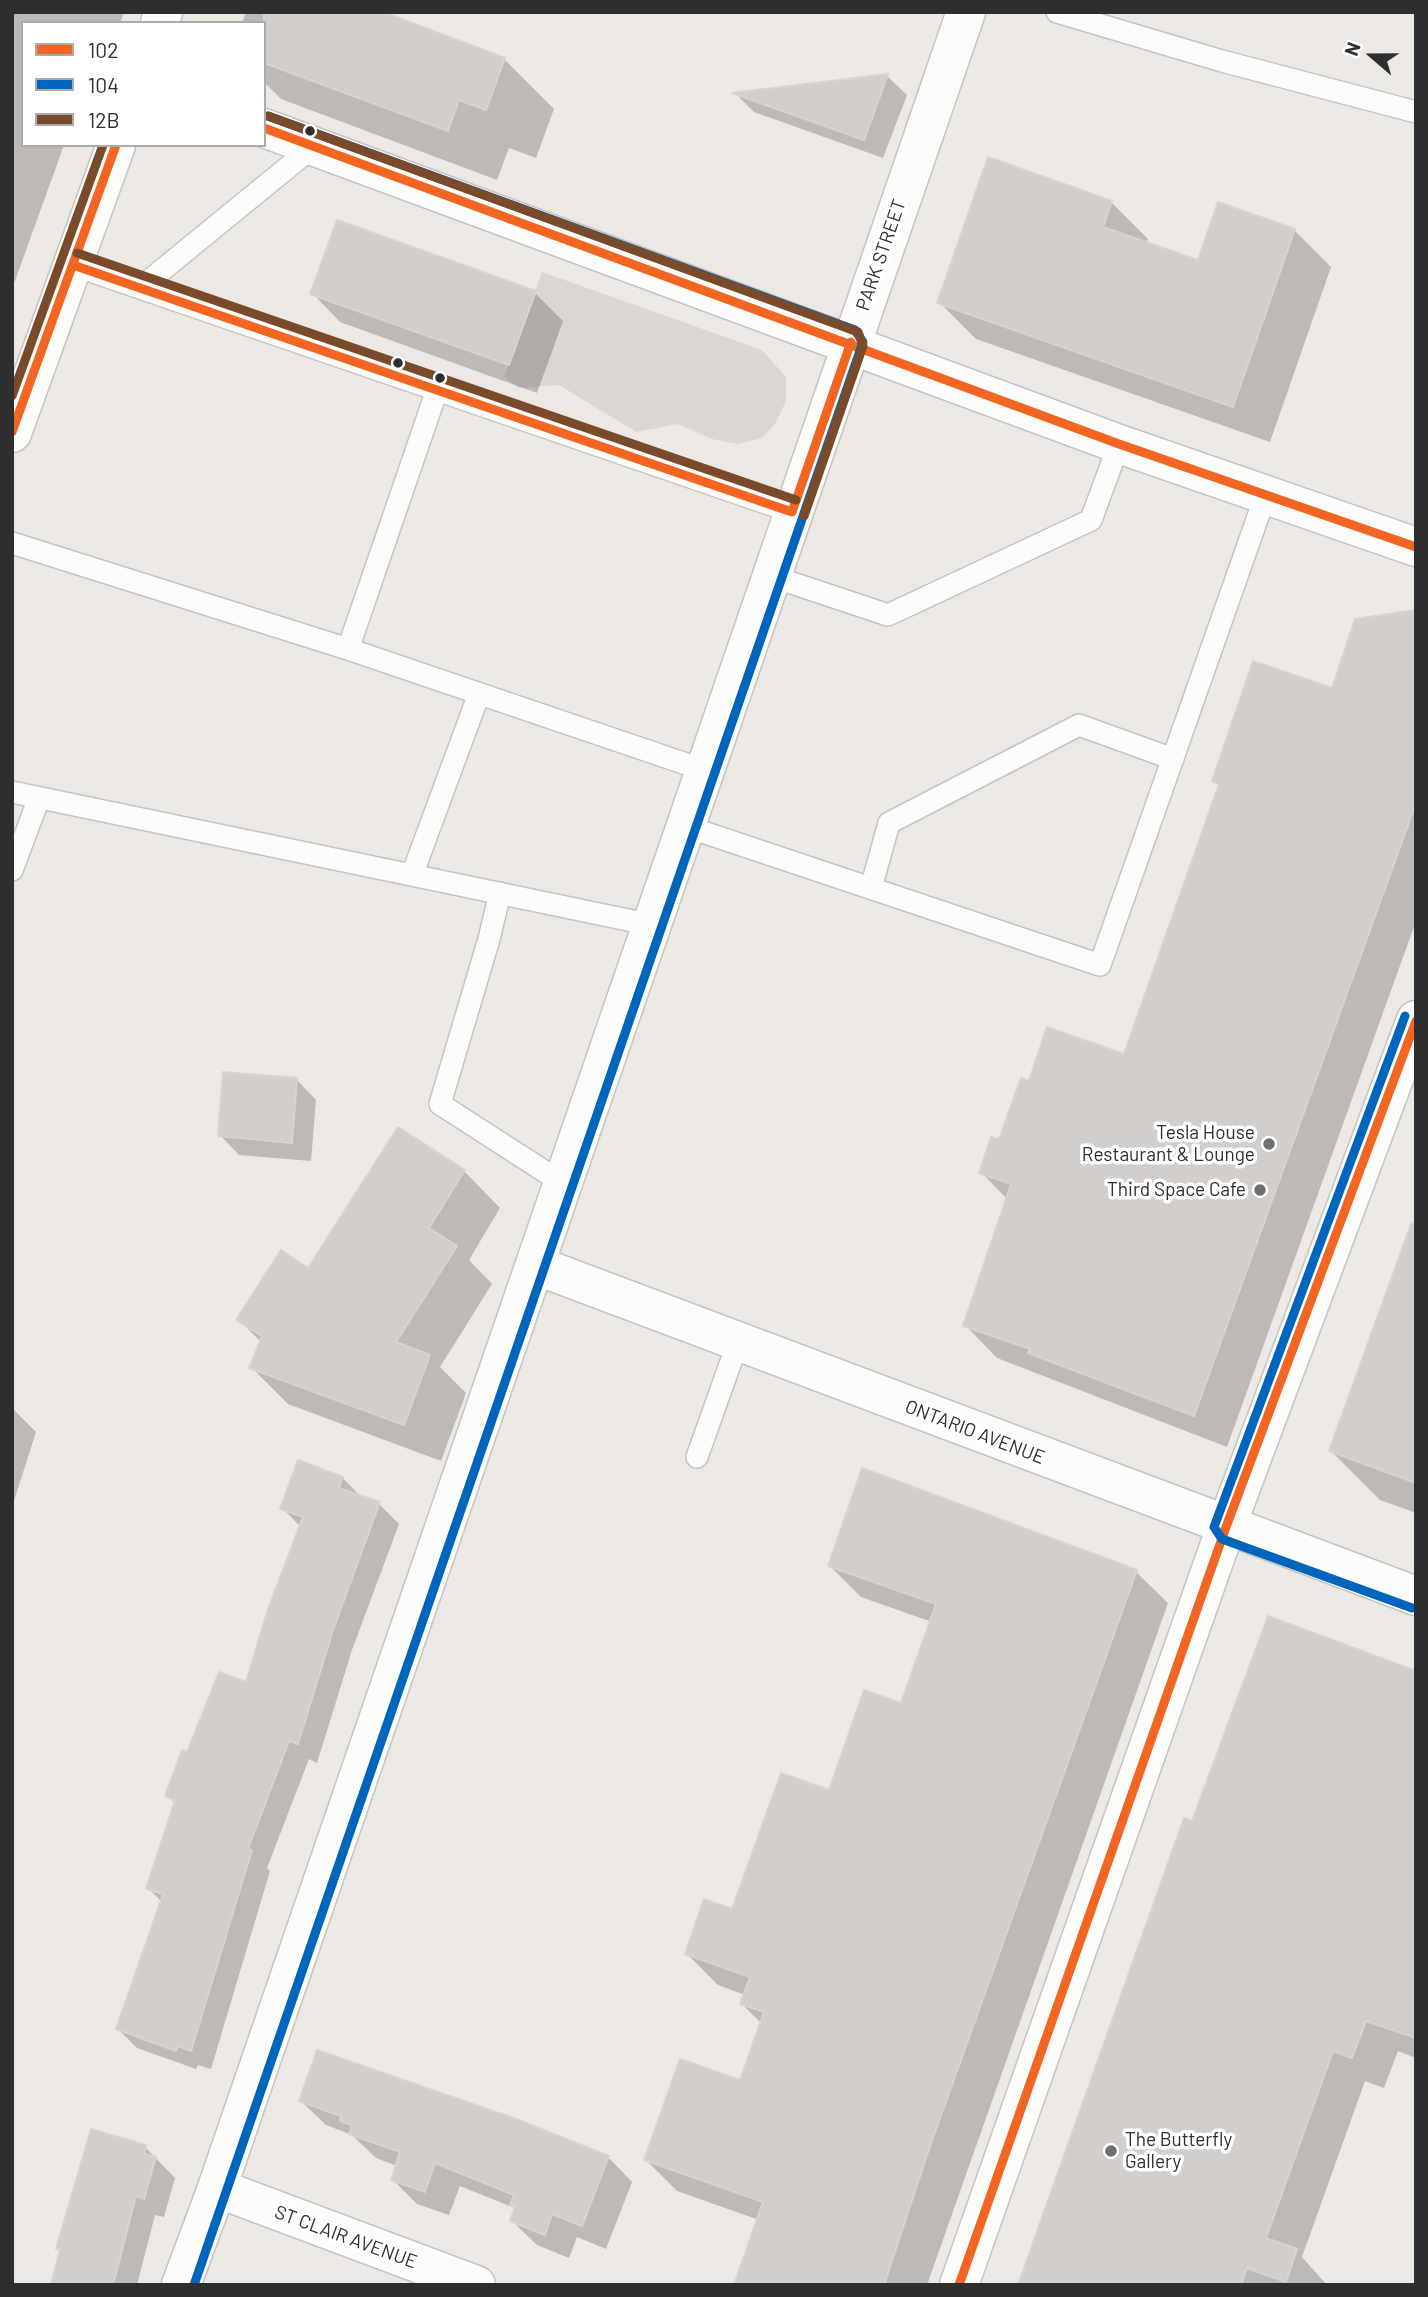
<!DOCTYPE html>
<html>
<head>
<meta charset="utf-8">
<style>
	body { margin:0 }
	#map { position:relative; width:1428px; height:2297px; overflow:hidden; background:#ece8e4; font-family:Barlow,sans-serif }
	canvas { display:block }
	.frame { position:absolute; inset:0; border:14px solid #2e2e2e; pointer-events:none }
	.legend { position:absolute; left:21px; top:21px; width:245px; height:126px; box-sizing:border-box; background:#fff; border:2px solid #ababab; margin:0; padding:9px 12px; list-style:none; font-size:21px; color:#2e2e2e }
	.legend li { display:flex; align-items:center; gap:14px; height:35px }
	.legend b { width:35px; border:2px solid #ababab }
	.north { position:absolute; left:1337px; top:21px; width:70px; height:70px; -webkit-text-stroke:5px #fff; paint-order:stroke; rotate:290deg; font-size:19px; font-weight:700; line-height:28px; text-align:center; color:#2e2e2e }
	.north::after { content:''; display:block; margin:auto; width:24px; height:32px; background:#2e2e2e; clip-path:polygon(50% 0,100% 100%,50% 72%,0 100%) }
</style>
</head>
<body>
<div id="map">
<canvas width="1428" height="2297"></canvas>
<div class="frame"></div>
<ul class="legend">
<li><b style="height:9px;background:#f26522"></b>102</li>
<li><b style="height:9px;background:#0065bd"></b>104</li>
<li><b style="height:9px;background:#7a4b2a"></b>12B</li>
</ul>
<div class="north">N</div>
</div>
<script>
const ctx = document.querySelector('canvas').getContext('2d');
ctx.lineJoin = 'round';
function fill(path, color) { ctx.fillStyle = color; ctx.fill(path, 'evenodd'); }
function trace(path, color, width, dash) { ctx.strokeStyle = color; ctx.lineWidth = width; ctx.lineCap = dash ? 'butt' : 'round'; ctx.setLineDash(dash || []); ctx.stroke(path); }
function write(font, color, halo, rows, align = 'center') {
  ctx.font = font + ' Barlow,sans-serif'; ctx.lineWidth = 7; ctx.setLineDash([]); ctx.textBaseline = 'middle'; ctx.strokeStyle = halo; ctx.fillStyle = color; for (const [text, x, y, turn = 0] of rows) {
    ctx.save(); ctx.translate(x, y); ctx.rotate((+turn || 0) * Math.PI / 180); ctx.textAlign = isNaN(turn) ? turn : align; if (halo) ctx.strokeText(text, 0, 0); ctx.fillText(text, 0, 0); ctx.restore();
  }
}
fill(new Path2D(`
	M542,272L762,350L786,377V401L775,424L762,438L738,444L712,439L678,424L636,432L559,385L519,388L504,377Z`), '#dad6d2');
fill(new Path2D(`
	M12,12H124L120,23H23V145H64L12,289Z
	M246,12H378L504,59L554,109L536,158L509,148L497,180L281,99L264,82V23H242Z
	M887,76L907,95L883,158L754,112L736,94Z
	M1111,202L1148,239L1146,244L1199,263L1294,230L1331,267L1270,442L976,339L939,302Z
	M312,293H535L563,321L537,393L340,322Z
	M1416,612V921L1227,1447L997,1358L965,1325L1007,1199L981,1172L1030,1083L1126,1056L1220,787L1214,781L1333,690Z
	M297,1080L316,1100L311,1161L239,1155L220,1135Z
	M464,1171L500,1208L469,1260L492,1284L440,1367L466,1393L441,1461L288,1404L251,1367L261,1342L238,1319L308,1270Z
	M1416,1215V1513L1380,1500L1331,1451Z
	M12,1408L36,1432L12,1507Z
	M343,1478L362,1498L379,1504L399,1524L352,1650L317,1763L309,1759L267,1868L270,1871L211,2069L198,2065L196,2069L137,2048L118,2029L162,1902L148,1888L176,1804L167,1795L188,1754L247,1684L301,1527L282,1508Z
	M830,1566L1136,1572L1168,1603L927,2285H736L759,2220L677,2191L646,2160L741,2082L762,2024L742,2004L745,1995L718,1985L687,1954L733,1911L902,1706L932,1622L861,1597Z
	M1416,1673V2058L1398,2051L1384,2088L1365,2081L1302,2257L1327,2285H1021L1193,1823Z
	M301,2101L608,2157L632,2182L606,2249L577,2237L569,2258L537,2245L512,2221L517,2209L460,2186L449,2215L417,2204L393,2180L397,2166L376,2158L352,2135L326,2125Z
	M145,2147L175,2178L164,2217L155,2215L137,2285H53L61,2252L58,2248Z`), '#0003');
const building = new Path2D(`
	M264,12H383L505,58L486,110L459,100L448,131L264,63Z
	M888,74L864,140L732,93Z
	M988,157L1112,201L1103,227L1198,260L1218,202L1295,229L1233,407L937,303Z
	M337,220L536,291L509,365L310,294Z
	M1416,610V803L1194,1416L1028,1353L1030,1349L963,1326L1011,1184L979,1173L991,1137L999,1139L1021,1078L1029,1081L1047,1027L1124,1054L1219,784L1212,781L1253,661L1332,688L1355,619Z
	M223,1072L297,1078L292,1143L218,1136Z
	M398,1127L465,1170L429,1228L457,1246L396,1342L430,1355L404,1425L249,1368L262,1336L236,1320L281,1250L308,1268Z
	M1411,1224H1416V1483L1329,1451Z
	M298,1460L343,1477L339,1488L380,1502L333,1630L298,1744L289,1741L248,1849L252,1850L191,2051L178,2046L176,2051L116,2029L163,1894L146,1889L175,1800L165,1796L182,1750L187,1752L219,1672L246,1682L268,1609L303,1517L280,1509Z
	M862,1468L1137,1570L929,2149L884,2285H734L763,2202L644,2160L680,2059L740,2080L764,2012L740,2004L750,1977L685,1954L704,1899L732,1909L781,1773L829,1790L864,1690L901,1703L936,1604L828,1566Z
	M1268,1616L1416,1671V2038L1366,2021L1352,2058L1333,2051L1266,2238L1297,2249L1286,2282L1247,2268L1241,2285H1018L1184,1818L1192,1821Z
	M317,2050L516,2119L609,2156L582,2226L552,2214L545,2235L510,2221L515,2207L510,2205L514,2195L435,2163L425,2192L391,2180L400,2152L349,2134L352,2125L340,2121L341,2116L299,2101Z
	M91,2129L146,2145L144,2154L156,2157L144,2199L136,2196L113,2285H51L60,2249H56Z`);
fill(building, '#d1cecb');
trace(building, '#d7d4d0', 2);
const service = new Path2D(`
	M1057,12L1222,61L1416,112
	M73,265L792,512
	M140,288L314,146
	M12,543L348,649L704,770
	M771,576L888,615L1091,520L1119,444
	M348,649L437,390
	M12,792L652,925
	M685,826L1100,965L1266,494
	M12,870L39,798
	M412,875L479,694
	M871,888L889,823L1079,725L1173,759
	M500,893L489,939L440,1104L561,1182
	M697,1457L738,1342`);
const minor = new Path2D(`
	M264,128L1119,444L1416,547
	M535,1265L1416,1596
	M217,2188L476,2285
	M181,2285L217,2188L966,12`);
const tertiary = new Path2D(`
	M959,2285L1226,1527L1416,1020`);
const secondary = new Path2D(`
	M160,23L163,12
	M12,433L116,145`);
trace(service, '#c5c4c5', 24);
trace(minor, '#c5c4c5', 41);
trace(tertiary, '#c5c4c5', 41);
trace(secondary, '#c5c4c5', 41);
trace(service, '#fcfcfb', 21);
trace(minor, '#fcfcfb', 38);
trace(tertiary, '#fcfcfb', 38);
trace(secondary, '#fcfcfb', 38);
trace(new Path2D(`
	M264,128L1119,444L1416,547
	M73,265L792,512L851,342
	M12,432L116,145
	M959,2285L1226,1527L1416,1021`), '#f26522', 9);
trace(new Path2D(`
	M1405,1016L1214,1527L1222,1539L1412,1608
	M194,2285L863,342L855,330L268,116`), '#0065bd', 9);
trace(new Path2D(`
	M268,116L858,332L863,346L804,516
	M77,253L796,500
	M12,396L103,145`), '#7a4b2a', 9);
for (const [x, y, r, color] of [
	[310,131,6,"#2e2e2e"],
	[398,363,6,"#2e2e2e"],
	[440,378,6,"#2e2e2e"],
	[1269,1144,7,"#706f6e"],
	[1260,1190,7,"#706f6e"],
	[1111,2151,7,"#706f6e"]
]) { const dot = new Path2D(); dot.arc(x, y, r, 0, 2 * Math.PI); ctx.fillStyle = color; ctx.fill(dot); trace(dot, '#fff', 2.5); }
write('19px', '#2e2e2e', '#fff', [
	["PARK STREET",881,255,-71],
	["ONTARIO AVENUE",975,1432,21],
	["ST CLAIR AVENUE",346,2237,20]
]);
write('19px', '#2e2e2e', '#fff', [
	["Tesla House",1255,1133],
	["Restaurant & Lounge",1255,1155],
	["Third Space Cafe",1246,1190],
	["The Butterfly",1125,2140,"left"],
	["Gallery",1125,2162,"left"]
], 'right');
</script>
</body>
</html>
